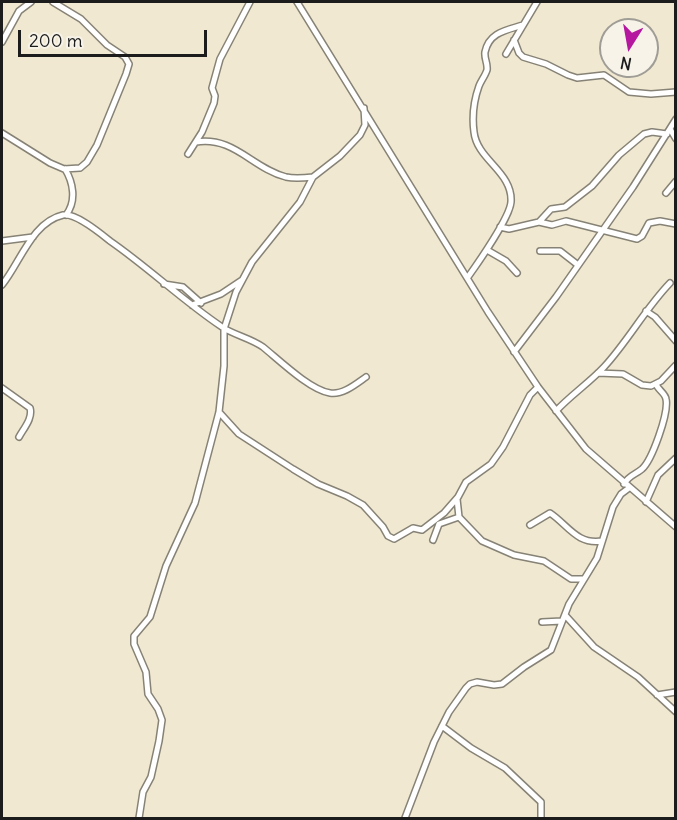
<!DOCTYPE html>
<html>
<head>
<meta charset="utf-8">
<style>
	body { margin:0 }
	#map { position:relative; width:677px; height:820px; overflow:hidden; background:#f0e8d0; font-family:Delius,sans-serif }
	canvas { display:block }
	.frame { position:absolute; inset:0; border:3px solid #1c1c1c; pointer-events:none }
	.north { position:absolute; left:599px; top:18px; width:60px; height:60px; box-sizing:border-box; background:#f7f3e8; border:2px solid #9f9d96; border-radius:50%; rotate:191deg; font-size:16px; font-weight:700; line-height:24px; text-align:center; color:#1c1c1c }
	.north::after { content:''; display:block; margin:auto; width:21px; height:27px; background:#b5179e; clip-path:polygon(50% 0,100% 100%,50% 72%,0 100%) }
	.scale { position:absolute; left:18px; top:30px; width:189px; height:27px; box-sizing:border-box; border:3px solid #1c1c1c; border-top:0; padding-left:8px; font-size:18px; line-height:21px; white-space:nowrap; color:#1c1c1c; -webkit-text-stroke:4px #f7f3e8; paint-order:stroke }
</style>
</head>
<body>
<div id="map">
<canvas width="677" height="820"></canvas>
<div class="frame"></div>
<div class="north">N</div>
<div class="scale">200 m</div>
</div>
<script>
const ctx = document.querySelector('canvas').getContext('2d');
ctx.lineJoin = 'round';
function trace(path, color, width, dash) { ctx.strokeStyle = color; ctx.lineWidth = width; ctx.lineCap = dash ? 'butt' : 'round'; ctx.setLineDash(dash || []); ctx.stroke(path); }
const street = new Path2D(`
	M297,2L488,312L538,387L586,449L676,527
	M514,40L519,53L523,57L546,64L568,75L577,78L604,75L629,92L651,94L676,92
	M2,42L19,11L31,2
	M506,54L537,2
	M670,129L676,139
	M2,133L50,163L64,169L80,168L87,162L97,145L126,74L129,64L125,57L107,45L81,19L53,2
	M196,142C234,136 252,168 286,177C295,179 304,178 313,177
	M188,154L202,132L214,103L215,96L212,88L220,59L250,2
	M65,169C73,182 77,201 66,215
	M666,193L676,181
	M539,222L551,209L565,207L592,186L619,155L644,134L652,132L667,134
	M500,227L509,229L539,222L552,225L566,221L637,239L642,236L649,223L660,221L676,224
	M2,241L33,237
	M487,250L506,261L517,273
	M540,251H560L578,265
	M468,277C478,263 510,217 511,202C513,172 477,160 474,132C472,117 474,100 479,86C481,81 485,76 487,70C488,63 484,59 485,52C489,32 507,30 523,25
	M164,284L183,287L201,303
	M2,285C20,263 32,222 63,215C76,213 100,233 110,241C149,268 183,301 222,327C234,335 250,338 263,347C279,360 310,390 330,393C343,395 356,384 366,377
	M192,305L221,294L242,280
	M646,311L655,317L676,341
	M514,352L556,297L633,187L676,119
	M598,373L623,374L642,385L651,386L661,381L676,365
	M2,388L30,408C33,418 24,428 19,437
	M556,411C571,395 589,383 604,367C628,341 645,309 670,283
	M219,412L239,434L293,469L318,484L347,496L363,505L383,527L388,536L394,539L413,528L422,530L444,513L458,497L466,482L491,464L503,447L530,395L538,387
	M624,484C629,475 635,475 642,469C652,460 669,413 666,399C665,393 658,390 656,384
	M457,499L459,517L482,541L514,555L544,561L571,579H584
	M646,502L658,475L676,458
	M530,525L550,513C568,525 577,545 602,541
	M433,540L439,524L459,517
	M565,615L594,647L638,677L676,712
	M542,622L562,621
	M657,695L676,692
	M442,726L471,748L505,768L541,802V818
	M139,818L143,792L151,777L159,741L162,720L158,709L148,694L146,672L134,644V636L150,617L166,566L195,503L219,412L224,366V329L236,292L252,262L300,202L313,177L340,156L360,135L365,125L364,108
	M405,818L434,742L449,712L466,688L470,684L477,682L494,685L502,684L524,667L551,650L569,604L597,558L613,507L621,494L629,488`);
trace(street, '#868276', 8);
trace(street, '#fff', 5);
</script>
</body>
</html>
